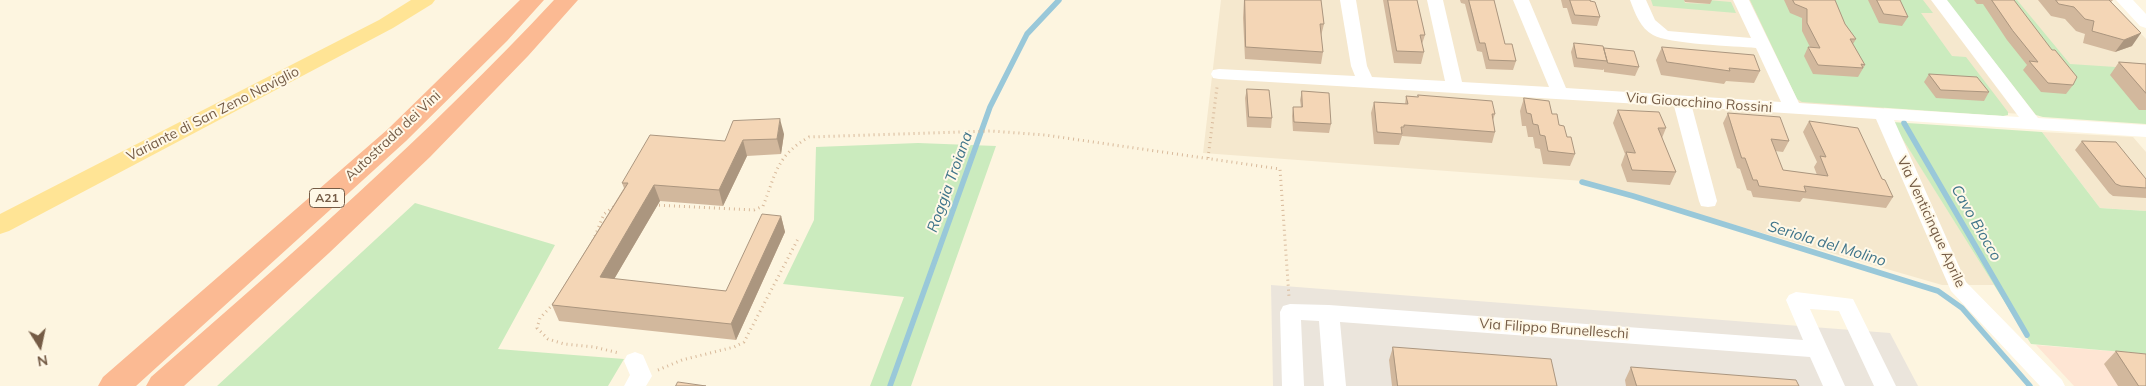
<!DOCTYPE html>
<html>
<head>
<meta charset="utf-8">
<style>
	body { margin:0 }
	#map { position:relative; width:2146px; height:386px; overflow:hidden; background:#fdf5e0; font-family:Mulish,sans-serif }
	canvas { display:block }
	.north { position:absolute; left:15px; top:321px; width:50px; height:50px; -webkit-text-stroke:4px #fff8e7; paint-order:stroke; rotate:170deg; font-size:14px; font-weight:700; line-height:20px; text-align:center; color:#755c46 }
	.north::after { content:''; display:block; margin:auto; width:18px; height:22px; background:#755c46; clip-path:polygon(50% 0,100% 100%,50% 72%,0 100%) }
</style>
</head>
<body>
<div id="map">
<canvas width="2146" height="386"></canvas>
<div class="north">N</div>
</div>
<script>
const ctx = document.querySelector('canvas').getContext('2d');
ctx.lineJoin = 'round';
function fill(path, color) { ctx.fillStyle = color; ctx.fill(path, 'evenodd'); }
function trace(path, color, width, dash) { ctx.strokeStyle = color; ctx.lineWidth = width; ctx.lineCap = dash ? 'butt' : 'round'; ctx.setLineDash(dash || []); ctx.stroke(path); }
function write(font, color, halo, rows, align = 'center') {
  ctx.font = font + ' Mulish,sans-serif'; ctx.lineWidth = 4; ctx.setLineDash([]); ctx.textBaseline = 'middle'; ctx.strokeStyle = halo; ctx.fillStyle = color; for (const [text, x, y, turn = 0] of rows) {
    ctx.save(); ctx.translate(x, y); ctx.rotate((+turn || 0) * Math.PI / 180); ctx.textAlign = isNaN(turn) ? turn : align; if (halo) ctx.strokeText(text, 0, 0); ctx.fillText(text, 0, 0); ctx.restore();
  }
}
fill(new Path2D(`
	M1221,0H2109L2146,39V122L1882,105L1994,285H1942L1583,181L1203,153Z
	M2042,132L2133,137L2146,152V211L2100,208Z`), '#f5e8ce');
fill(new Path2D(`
	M2036,345L2146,354V386H2074Z`), '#fee5d3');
fill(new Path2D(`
	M1271,285L1890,333L1918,386H1273Z`), '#ebe5dc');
fill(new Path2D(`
	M1651,0H1684L1685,3L1710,4L1708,0L1731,2L1736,13L1653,6Z
	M1750,0H1923L1933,13H1921L1952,56L1966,57L2008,112V115L2003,116L1802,102L1797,99Z
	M1946,0H2017L2070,64L2146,69V124L2043,117L2036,115Z
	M1892,122L2042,132L2100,208L2146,211V354L2031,344Z
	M918,143L996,146L911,386H870L904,297L783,284L814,220L816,147Z
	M415,203L555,245L498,349L624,359L608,386H217Z`), '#cbebbe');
trace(new Path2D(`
	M1904,123L2027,335
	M1582,182L1633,196L1938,291L1962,308L2030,386
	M890,386L990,107L1027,34L1059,0`), '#99c8d9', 5.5);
trace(new Path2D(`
	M1208,158L1217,87
	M654,205L754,210L763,206C776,174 776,156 809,137L991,131L1045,135L1280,169L1289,297
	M593,241L604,214L616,205
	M557,300L540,318L537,328L548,339L564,344L594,347L619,353
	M658,370L682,360L734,347L744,342L799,237`), '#d8b99a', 3, [1, 4]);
fill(new Path2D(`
	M1340,0H1356L1367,66L1372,77L1445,81L1427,0H1443L1462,82L1549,87L1513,0H1529L1566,88L1781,102L1756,48C1736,46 1667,44 1653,35C1640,28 1635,13 1630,0H1646L1655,20L1668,31L1751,38L1733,0H1749L1799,103L2019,117L1931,0H1947L2038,118L2146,125V137L1894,120L1966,282L2062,380L2065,386H2040L1951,291L1876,119L1692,107L1717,201L1715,206L1708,207L1701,206L1699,201L1674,106L1219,79L1213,78L1211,74L1213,70L1219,69L1355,76L1351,66Z
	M2116,0H2133L2146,14V28L2140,26Z
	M1796,292L1853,299L1896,386H1874L1839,311L1810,309L1845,386H1823L1810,357L1340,322L1346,386H1324L1319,321L1301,320L1304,386H1282L1280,312L1283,306L1290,304L1329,305L1803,340L1786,300L1789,295Z
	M635,352L643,355L652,376L646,386H624L630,375L624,361L627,355Z`), '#fff');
fill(new Path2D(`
	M411,0H435L432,4L393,28L9,231L0,234V214L379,20Z`), '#ffe495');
fill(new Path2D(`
	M520,0H544L507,41L406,141L136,386H98L103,377L388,129Z
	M554,0H578L528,56L430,157L329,253L184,386H146L151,377C290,256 428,135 554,0Z`), '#fbba93');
fill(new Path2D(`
	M1244,0H1321L1324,24L1321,36L1323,52L1321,64L1245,59L1243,18Z
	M1383,0H1417L1425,35L1422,44L1424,52L1421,64L1394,63Z
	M1460,0H1494L1505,44L1516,61L1513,70L1486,69L1482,52L1477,51L1465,4L1461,3Z
	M1561,0H1590L1600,17L1597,26L1572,24L1567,8H1563Z
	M1684,0H1712L1710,4L1685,2Z
	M1784,0H1835L1845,24L1856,39L1853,44L1865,65L1858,77L1813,74L1804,56L1808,47H1810L1802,31V18L1790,13Z
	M1868,0H1900L1908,17L1902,26L1879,23Z
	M1974,0H2014L2073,85L2066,94L2041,92L2023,70L2027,65L2007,40L1983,4H1977Z
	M2038,0H2113L2111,2L2132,46L2115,52L2083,43L2085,34L2076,31L2065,19L2051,16Z
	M1574,43L1604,49L1639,67L1635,76L1604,72V69L1603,70L1574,67L1571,52Z
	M1662,47L1760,71L1754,83L1726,81L1724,84L1661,75L1656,60Z
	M2119,62L2146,64V110H2139L2110,75Z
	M1929,74L1989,92L1984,101L1936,98L1924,82Z
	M1247,89L1272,118L1271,128L1247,127L1245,98Z
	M1302,91L1331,124L1329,133L1293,131L1292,116L1293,107H1301L1300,100Z
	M1418,95L1495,114L1493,120L1495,132L1492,143L1402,136L1399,145L1374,144L1371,113L1374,102L1405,104L1406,96L1418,97Z
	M1524,98L1552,114L1567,137L1575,154L1570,166L1543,164L1540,149L1535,148L1533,137H1528L1526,126H1522L1520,111Z
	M1618,110L1666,128L1662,138L1676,172L1670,185L1627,182L1621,165L1625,154L1613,123Z
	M1728,113L1789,141L1783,152L1775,151L1783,170L1817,175L1814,167L1817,162L1803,132L1809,121L1882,179L1893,197L1886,208L1803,198L1800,202L1753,197L1751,191L1747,190L1740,169L1737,168L1723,123Z
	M784,134L781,154L747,156L723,206L660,201L614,279L726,291L781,216L785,232L736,340L559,321L552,305L624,188L622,183L725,141Z
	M2082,141L2146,179V198L2113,196L2109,193L2075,150Z
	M1393,347L1557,386H1392L1389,360Z
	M2116,351L2146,386H2118L2104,364Z
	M1631,367L1799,386H1626L1625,380Z`), '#d2b89d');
fill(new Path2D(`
	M2141,33L2132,46L2115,52L2124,40Z
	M780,119L784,134L781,154L777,139Z
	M743,140L747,156L723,206L719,190Z
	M654,185L660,201L606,293L600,277Z
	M781,216L785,232L736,340L731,324Z`), '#ab967f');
const building = new Path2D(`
	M1245,0H1321L1324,24H1320L1323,52L1246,47Z
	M1388,0H1417L1425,35H1420L1424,52L1397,51Z
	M1469,0H1494L1505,44H1512L1516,61L1489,60L1485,43H1480Z
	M1570,0H1590V1L1595,2L1600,17L1575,15Z
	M1793,0H1835L1845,24L1856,39H1850L1865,65L1861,64L1863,68L1818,65L1808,47L1820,48L1807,23V9L1795,4Z
	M1877,0H1900L1908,17L1884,14Z
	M1992,0H2014L2052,50H2055L2077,77L2073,85L2048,83L2029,61L2038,62L2013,31Z
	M2056,0H2109L2141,33L2124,40L2092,31L2094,21L2085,19L2074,7L2059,4Z
	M1574,43L1603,46L1607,61L1577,58Z
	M1662,47L1754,55L1760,71L1729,68L1730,71L1667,62Z
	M1604,48L1634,51L1639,67L1608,63Z
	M2119,62L2146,64V93Z
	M1929,74L1977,77L1989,92L1941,90Z
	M1247,89L1269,90L1272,118L1249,117Z
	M1302,91L1329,93L1331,124L1294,122L1293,107H1302Z
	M1418,95L1492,101L1495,114H1492L1495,132L1404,125V127H1401L1402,134L1377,132L1374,102L1408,104L1406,96L1418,97Z
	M1524,98L1549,101L1552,114H1557L1559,125L1564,126L1567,137H1571L1575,154L1548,151L1545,136L1540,135L1538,125L1533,124L1531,114L1527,113Z
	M1618,110L1659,112L1666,128H1658L1676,172L1632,170L1626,152L1635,153Z
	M1728,113L1780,117L1789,141L1771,139L1783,170L1828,176L1820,156L1826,157L1809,121L1858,128L1882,179L1885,180L1893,197L1804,186L1806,192L1759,186L1757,180H1753L1745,158H1742Z
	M780,119L777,139L743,140L719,190L654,185L600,277L726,291L762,214L781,216L731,324L552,305L628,183H622L650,135L725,141L733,121Z
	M2082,141L2116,142L2146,179V188L2121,186L2116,184Z
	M1393,347L1551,359L1557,386H1398Z
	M2116,351L2146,354V386H2139Z
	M1631,367L1796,380L1799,386H1637Z
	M678,382L706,386H676Z`);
fill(building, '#f4d6b6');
trace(building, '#ab967f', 1);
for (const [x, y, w] of [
	[327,198,35]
]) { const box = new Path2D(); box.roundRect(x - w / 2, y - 9.5, w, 19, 4); ctx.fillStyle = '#fff8e7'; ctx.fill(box); trace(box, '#755c46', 1); }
write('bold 12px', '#755c46', null, [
	["A21",327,198]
]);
write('14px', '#755c46', '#fff8e7', [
	["Via Gioacchino Rossini",1699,103,4],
	["Variante di San Zeno Naviglio",213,114,-27],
	["Autostrada dei Vini",393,136,-43],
	["Via Venticinque Aprile",1931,222,65],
	["Via Filippo Brunelleschi",1554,329,4]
]);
write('italic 15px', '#3f748a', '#fff8e7', [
	["Roggia Troiana",950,182,-70],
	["Cavo Biocco",1976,223,60],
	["Seriola del Molino",1827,244,17]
]);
</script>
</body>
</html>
